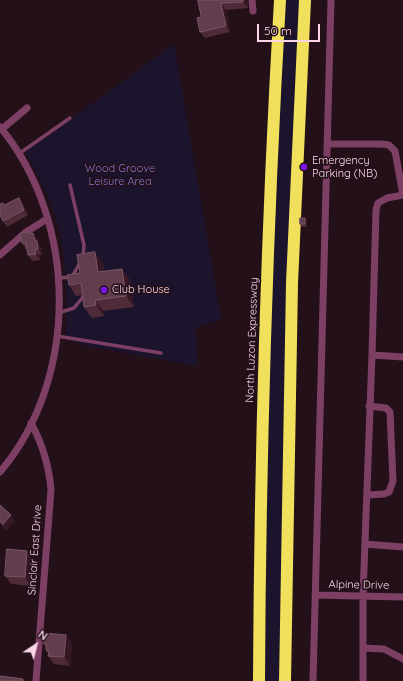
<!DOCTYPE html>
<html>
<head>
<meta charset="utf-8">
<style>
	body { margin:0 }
	#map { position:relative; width:403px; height:681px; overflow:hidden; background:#231019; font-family:Quicksand,sans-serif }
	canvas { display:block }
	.north { position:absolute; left:16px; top:625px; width:40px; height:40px; -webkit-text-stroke:3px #231019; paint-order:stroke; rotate:35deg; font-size:11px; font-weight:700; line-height:16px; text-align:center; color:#fbd6e9 }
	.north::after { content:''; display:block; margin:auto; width:14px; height:18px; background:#fbd6e9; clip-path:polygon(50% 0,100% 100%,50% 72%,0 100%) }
	.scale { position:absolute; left:257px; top:24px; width:63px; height:18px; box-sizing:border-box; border:2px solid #fbd6e9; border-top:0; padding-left:5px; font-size:12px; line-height:14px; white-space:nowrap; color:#fbd6e9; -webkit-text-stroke:3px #231019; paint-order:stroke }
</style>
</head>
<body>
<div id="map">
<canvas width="403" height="681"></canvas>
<div class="north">N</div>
<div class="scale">50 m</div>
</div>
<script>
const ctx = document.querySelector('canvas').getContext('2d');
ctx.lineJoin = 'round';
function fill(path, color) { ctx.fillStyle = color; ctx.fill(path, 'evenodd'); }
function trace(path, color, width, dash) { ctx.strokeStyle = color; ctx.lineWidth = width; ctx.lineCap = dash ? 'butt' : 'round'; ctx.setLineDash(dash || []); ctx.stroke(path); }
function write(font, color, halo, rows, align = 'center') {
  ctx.font = font + ' Quicksand,sans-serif'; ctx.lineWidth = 3.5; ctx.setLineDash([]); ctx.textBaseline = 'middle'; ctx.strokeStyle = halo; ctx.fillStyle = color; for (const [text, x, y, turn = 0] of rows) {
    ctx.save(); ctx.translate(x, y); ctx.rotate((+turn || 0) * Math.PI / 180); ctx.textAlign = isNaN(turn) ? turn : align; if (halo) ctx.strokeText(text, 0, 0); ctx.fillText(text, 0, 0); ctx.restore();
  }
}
fill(new Path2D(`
	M282,0H300L286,323L279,681H263L265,471Z
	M174,44L221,319L195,328L198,366L92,347L66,340C67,296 68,249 52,207C45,188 35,170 26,152Z`), '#1c142c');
trace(new Path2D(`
	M20,153L70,118
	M70,185L84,245L83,257L72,277
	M59,278L71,277
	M58,313L74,308L83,297
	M57,336L161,353`), '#7d4064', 3.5);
trace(new Path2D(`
	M252,0L253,11
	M0,127C78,221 80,378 0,472
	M2,129L27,108
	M327,144H382L389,145L395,151L403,195
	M0,255L26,232L47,219
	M372,355L403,357
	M31,423C43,445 49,465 51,490L36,681
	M368,495L384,494L389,492L393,481L390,412L386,408L369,406
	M365,544L403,547
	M315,595L403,597
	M363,648L384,649L403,659
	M313,681L331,0
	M363,681V596L372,355L376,210L378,203L387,198L403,195`), '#7d4064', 7);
trace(new Path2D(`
	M259,681C260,454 267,227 280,0
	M285,681L292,283L305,0`), '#f0e05c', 12);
fill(new Path2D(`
	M198,0H247L248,8L226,10L230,32L205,38L200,32L201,17Z
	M19,198L23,204L28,215L7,227L3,221L4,205Z
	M305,218L307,221V227H302L300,224Z
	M30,234L38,239V243L41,247L42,255H39L40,260L32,261L28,255L27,249H26L22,243Z
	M103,264L104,271L122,269L130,280L134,307L103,311L104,316L92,318L84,307L83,295L76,296L69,285L80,273Z
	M0,505L15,521L7,530L0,523Z
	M33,560L31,586L11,584L5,576Z
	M66,635L72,644L70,666L54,664L48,656V654L46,650V647L44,644Z`), '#4f2b3a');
fill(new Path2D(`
	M243,0H247L248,8L243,2Z
	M221,3L226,10L230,32L226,26Z
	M19,198L23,204L28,215L24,210Z
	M305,218L307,221V227L305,224Z
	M33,233L38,239V243L41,247L42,255L38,249L35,241Z
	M35,250L39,255L40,260L36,254Z
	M95,252L103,264L106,283L98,272Z
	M122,269L130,280L134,307L126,296Z
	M95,300L103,311L104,316L96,305Z
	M11,515L15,521L7,530L3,524Z
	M27,551L33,560L31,586L25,577Z
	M66,635L72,644L70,666L64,657Z`), '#361825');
const building = new Path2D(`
	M198,0H243V2L221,3L226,26L200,32L197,18L201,17Z
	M19,198L24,210L3,221L0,215V204L3,203L4,205Z
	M300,218H305V224H300Z
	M28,232V234L33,233L35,241H37L38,249L35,250L36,254L28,255L26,243H22L20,234Z
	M95,252L98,272L122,269L126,296L95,300L96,305L84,307L81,283L69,285L67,275L80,273L77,255Z
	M0,505L11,515L3,524L0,521Z
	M7,549L27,551L25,577L5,576Z
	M45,633L66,635L64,657L48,656L49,651L46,650V644H44Z
	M1,676L23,679V681H0Z`);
fill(building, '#613d4d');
trace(building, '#7a5565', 1);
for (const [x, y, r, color] of [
	[304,167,4,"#7916e7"],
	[104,290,4,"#7916e7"]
]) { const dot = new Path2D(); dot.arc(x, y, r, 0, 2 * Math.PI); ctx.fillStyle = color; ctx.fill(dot); trace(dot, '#231019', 1.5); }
write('11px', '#fbd6e9', '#231019', [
	["Emergency",312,161],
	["Parking (NB)",312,174],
	["Club House",112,290]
], 'left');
write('11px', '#8477d8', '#231019', [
	["Wood Groove",120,169],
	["Leisure Area",120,182]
]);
write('11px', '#fbd6e9', '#231019', [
	["North Luzon Expressway",252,340,-88],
	["Sinclair East Drive",35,550,-86],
	["Alpine Drive",359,585,1]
]);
</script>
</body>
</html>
